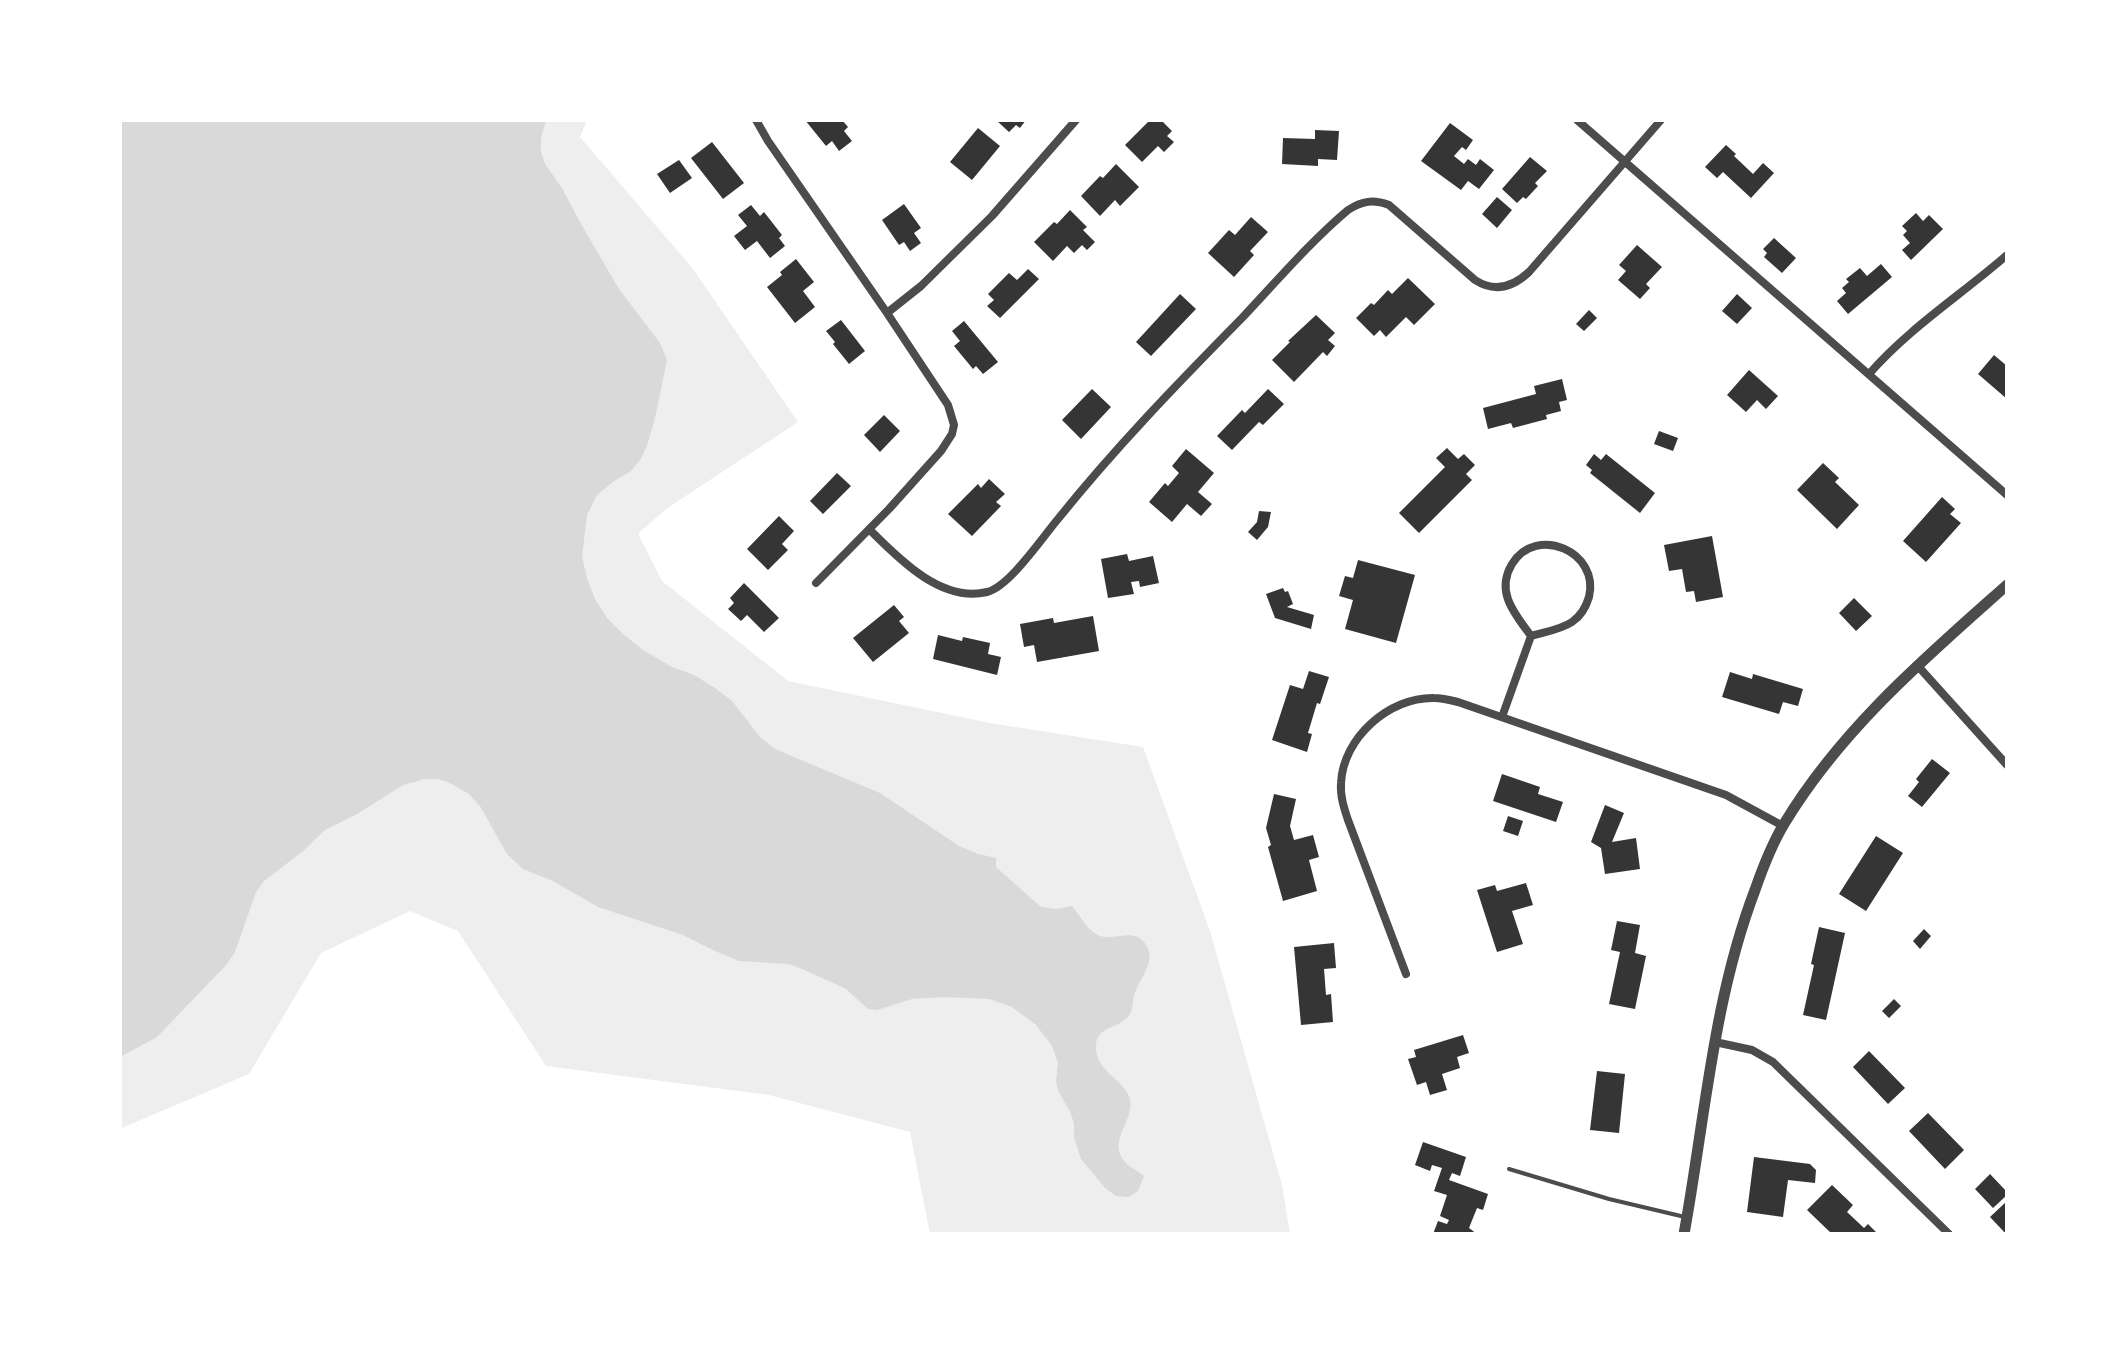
<!DOCTYPE html>
<html>
<head>
<meta charset="utf-8">
<style>
	body { margin:0 }
	#map { position:relative; width:2127px; height:1354px; overflow:hidden; background:#fff; font-family:Barlow,sans-serif }
	canvas { display:block }
	.frame { position:absolute; inset:0; border:122px solid #fff; pointer-events:none }
</style>
</head>
<body>
<div id="map">
<canvas width="2127" height="1354"></canvas>
<div class="frame"></div>
</div>
<script>
const ctx = document.querySelector('canvas').getContext('2d');
ctx.lineJoin = 'round';
function fill(path, color) { ctx.fillStyle = color; ctx.fill(path, 'evenodd'); }
function trace(path, color, width, dash) { ctx.strokeStyle = color; ctx.lineWidth = width; ctx.lineCap = dash ? 'butt' : 'round'; ctx.setLineDash(dash || []); ctx.stroke(path); }
fill(new Path2D(`
	M120,120H587L580,137L693,269L798,422L666,509L638,534L662,581L788,681L990,723L1143,747L1210,931L1282,1185L1290,1234H930L910,1132L769,1095L546,1066L458,931L410,911L321,953L249,1074L124,1127L120,1130Z`), '#eee');
fill(new Path2D(`
	M120,120H546L541,138V152L545,164L562,188L581,224L619,289L660,343L667,360L655,418L647,446L640,460L631,471L614,481L597,495L587,515L582,557L587,578L595,599L607,618L623,634L643,650L672,667L694,675L715,688L732,701L760,737L775,749L880,793L959,846L978,854L996,858V867L1041,907L1056,909L1072,906C1080,915 1085,927 1096,934C1112,944 1134,925 1146,945C1156,961 1142,975 1136,990C1131,999 1135,1010 1127,1018C1117,1028 1098,1027 1096,1044C1094,1069 1119,1077 1128,1094C1140,1117 1105,1139 1125,1162C1130,1168 1138,1170 1144,1176L1138,1191L1129,1197L1116,1196L1105,1188L1081,1159L1074,1137V1123L1070,1112L1058,1090L1056,1081L1058,1063L1052,1046L1036,1025L1012,1007L989,999L943,997L912,999L877,1010L868,1009L846,989L800,968L788,964L739,961L715,951L683,935L598,907L553,881L523,869L507,854L480,806L469,794L450,783L438,779H425L403,785L357,814L325,830L303,851L264,881L256,892L235,952L227,964L157,1037L120,1057Z`), '#d9d9d9');
fill(new Path2D(`
	M805,120H842L848,127L844,131L852,141L839,151L832,141L826,146Z
	M996,120H1026L1020,128L1016,125L1009,132Z
	M1150,120H1161L1172,131L1167,136L1174,142L1164,152L1158,146L1142,162L1125,145Z
	M1450,123L1473,140L1466,150L1462,147L1454,156L1464,164L1468,159L1476,165L1480,159L1494,170L1479,189L1468,181L1461,190L1421,161Z
	M978,128L1000,146L972,180L950,162Z
	M1315,130L1339,131L1337,160L1318,159V166L1282,164L1283,138L1315,139Z
	M712,142L744,183L723,199L691,158Z
	M1726,145L1736,154L1734,156L1753,174L1763,163L1774,173L1751,198L1723,172L1717,178L1705,167Z
	M1530,157L1547,171L1535,183L1538,186L1526,199L1523,197L1517,203L1502,189Z
	M679,160L692,178L670,193L657,174Z
	M1116,164L1139,187L1120,206L1115,200L1100,216L1081,196L1100,176L1103,178Z
	M1497,197L1512,210L1497,228L1482,214Z
	M904,204L921,228L914,233L921,243L910,251L904,242L899,245L882,220Z
	M751,205L760,216L764,212L782,235L779,238L785,246L770,258L757,241L745,250L734,236L747,226L738,215Z
	M1070,210L1087,227L1083,230L1095,242L1087,250L1082,245L1074,253L1067,246L1053,261L1034,242L1054,222L1057,224Z
	M1916,213L1923,221L1929,215L1943,229L1911,260L1902,250L1910,243L1903,235L1907,231L1902,226Z
	M1251,217L1268,232L1250,251L1254,255L1234,277L1208,253L1229,230L1235,235Z
	M1774,238L1796,258L1782,273L1764,257L1767,253L1763,249Z
	M1637,245L1662,267L1646,284L1650,288L1640,299L1618,280L1626,271L1619,265Z
	M796,259L814,282L803,291L815,307L795,323L767,287L782,275L780,272Z
	M1881,264L1892,277L1848,314L1837,301L1846,293L1842,288L1849,282L1846,279L1860,268L1867,276Z
	M1028,269L1039,279L1000,318L987,306L994,300L988,294L1009,273L1017,280Z
	M1408,278L1435,304L1414,325L1406,317L1386,337L1380,330L1374,336L1356,318L1371,303L1374,305L1388,290L1392,294Z
	M1180,294L1196,309L1151,356L1136,342Z
	M1737,294L1752,308L1737,324L1722,311Z
	M1589,310L1597,318L1584,331L1576,324Z
	M1316,315L1335,333L1328,340L1335,346L1327,356L1323,352L1294,382L1272,360L1290,342L1288,341Z
	M841,320L865,351L849,364L833,344L835,342L826,331Z
	M964,321L998,362L983,374L976,366L973,369L954,346L960,341L952,331Z
	M1994,355L2007,366V399L1978,374Z
	M1749,370L1778,396L1766,409L1757,400L1746,412L1727,395Z
	M1562,379L1567,400L1559,402L1561,411L1546,415L1547,419L1513,428L1511,423L1488,429L1483,408L1536,394L1534,386Z
	M1092,389L1111,407L1081,439L1062,420Z
	M1268,389L1284,404L1263,425L1259,422L1232,450L1217,436L1242,410L1245,413Z
	M884,415L900,431L880,452L864,435Z
	M1659,431L1678,438L1673,451L1654,444Z
	M1447,448L1458,459L1464,454L1475,465L1466,474L1472,480L1419,533L1399,513L1445,467L1436,458Z
	M1186,449L1214,473L1198,492L1212,504L1201,516L1187,504L1172,522L1149,502L1165,483L1168,486L1179,473L1172,466Z
	M1594,454L1601,460L1606,454L1655,493L1640,513L1590,473L1592,470L1586,465Z
	M1823,463L1839,478L1835,482L1859,505L1837,529L1797,490Z
	M837,473L851,486L823,514L810,501Z
	M989,479L1005,494L996,502L1001,506L972,536L948,514L978,484L981,488Z
	M1942,497L1955,509L1950,514L1961,523L1926,562L1903,541Z
	M1259,511L1271,512L1268,527L1257,540L1248,532L1257,522Z
	M779,516L794,531L782,544L788,550L768,570L747,549Z
	M1712,536L1723,597L1696,602L1694,591L1686,592L1682,569L1669,571L1664,545Z
	M1127,554L1129,561L1153,556L1159,583L1140,587L1139,581L1131,582L1134,594L1108,598L1101,559Z
	M1358,560L1415,575L1396,643L1345,629L1353,600L1339,596L1345,576L1353,578Z
	M744,583L779,618L764,632L747,615L741,621L728,609L734,603L730,598Z
	M1283,588L1285,592L1288,591L1293,604L1287,607L1314,615L1311,629L1275,618L1266,594Z
	M1854,598L1872,616L1856,631L1839,613Z
	M894,605L904,617L899,621L909,633L873,662L853,638Z
	M1093,616L1099,651L1037,662L1034,645L1024,647L1020,624L1053,618L1054,623Z
	M938,635L962,641L963,637L990,643L988,654L1001,657L997,675L933,659Z
	M1309,671L1329,677L1320,704L1317,703L1308,733L1312,734L1307,752L1272,740L1290,685L1303,689Z
	M1730,672L1752,679L1753,674L1803,689L1798,706L1783,702L1779,714L1722,697Z
	M1932,759L1950,773L1922,807L1908,796L1919,782L1916,779Z
	M1502,774L1540,787L1538,794L1563,802L1556,822L1493,801Z
	M1274,794L1296,799L1290,826L1294,840L1313,835L1319,857L1309,860L1317,891L1283,901L1268,847L1271,845L1266,828Z
	M1605,805L1624,813L1612,842L1636,838L1640,869L1605,874L1601,848L1591,842Z
	M1508,816L1523,821L1518,836L1503,831Z
	M1876,836L1903,853L1866,911L1839,894Z
	M1526,883L1533,905L1512,911L1523,944L1497,952L1477,890L1495,885L1497,891Z
	M1617,921L1640,925L1635,953L1646,956L1635,1009L1609,1004L1620,952L1611,950Z
	M1819,927L1845,933L1826,1020L1803,1015L1814,965L1811,964Z
	M1924,929L1931,936L1920,949L1913,941Z
	M1334,943L1336,968L1324,969L1326,995L1331,994L1333,1022L1301,1025L1294,947Z
	M1894,999L1901,1006L1889,1018L1882,1011Z
	M1463,1035L1469,1053L1457,1057L1460,1068L1442,1074L1447,1090L1430,1095L1426,1082L1417,1085L1408,1059L1416,1057L1414,1050Z
	M1869,1051L1905,1088L1888,1104L1853,1067Z
	M1597,1071L1625,1074L1619,1133L1590,1130Z
	M1928,1113L1964,1150L1945,1169L1909,1131Z
	M1423,1142L1466,1157L1460,1176L1452,1173L1449,1180L1488,1194L1483,1210L1477,1208L1469,1228L1477,1234H1433L1438,1221L1447,1224L1449,1220L1440,1216L1447,1195L1434,1191L1442,1168L1432,1165L1430,1171L1415,1165Z
	M1754,1157L1810,1164L1816,1170L1815,1183L1788,1180L1783,1217L1747,1212Z
	M1990,1174L2007,1192V1195L1993,1208L1975,1189Z
	M1832,1185L1853,1205L1847,1212L1864,1228L1868,1224L1878,1234H1832L1807,1210Z
	M2007,1201V1234H2006L1990,1217Z`), '#353535');
trace(new Path2D(`
	M1509,1169L1609,1199L1685,1217`), '#4c4c4c', 4);
trace(new Path2D(`
	M756,120L768,141L887,313L948,405L954,425L952,434L941,451L889,509L816,583
	M1577,120L2007,495
	M887,313L921,286L992,216L1076,120
	M1869,374C1909,328 1961,295 2007,255
	M869,529C898,558 941,603 987,592C1009,587 1042,538 1058,519C1115,448 1178,383 1242,318C1276,282 1310,242 1348,210C1362,201 1373,199 1389,205L1475,280C1495,293 1513,287 1529,272L1661,120
	M1917,665L2007,765
	M1502,717L1531,636C1544,632 1560,630 1572,622C1581,616 1586,607 1589,597C1600,552 1537,524 1512,564C1495,592 1515,614 1531,636
	M1406,974L1348,820C1344,808 1340,796 1341,783C1343,738 1389,697 1434,698C1442,698 1450,700 1458,702L1726,795L1783,826
	M1715,1042L1752,1050L1773,1062L1949,1234`), '#4c4c4c', 8);
trace(new Path2D(`
	M1684,1234C1705,1119 1713,1000 1755,890C1763,867 1772,844 1784,824C1841,729 1926,657 2007,585`), '#4c4c4c', 11);
</script>
</body>
</html>
